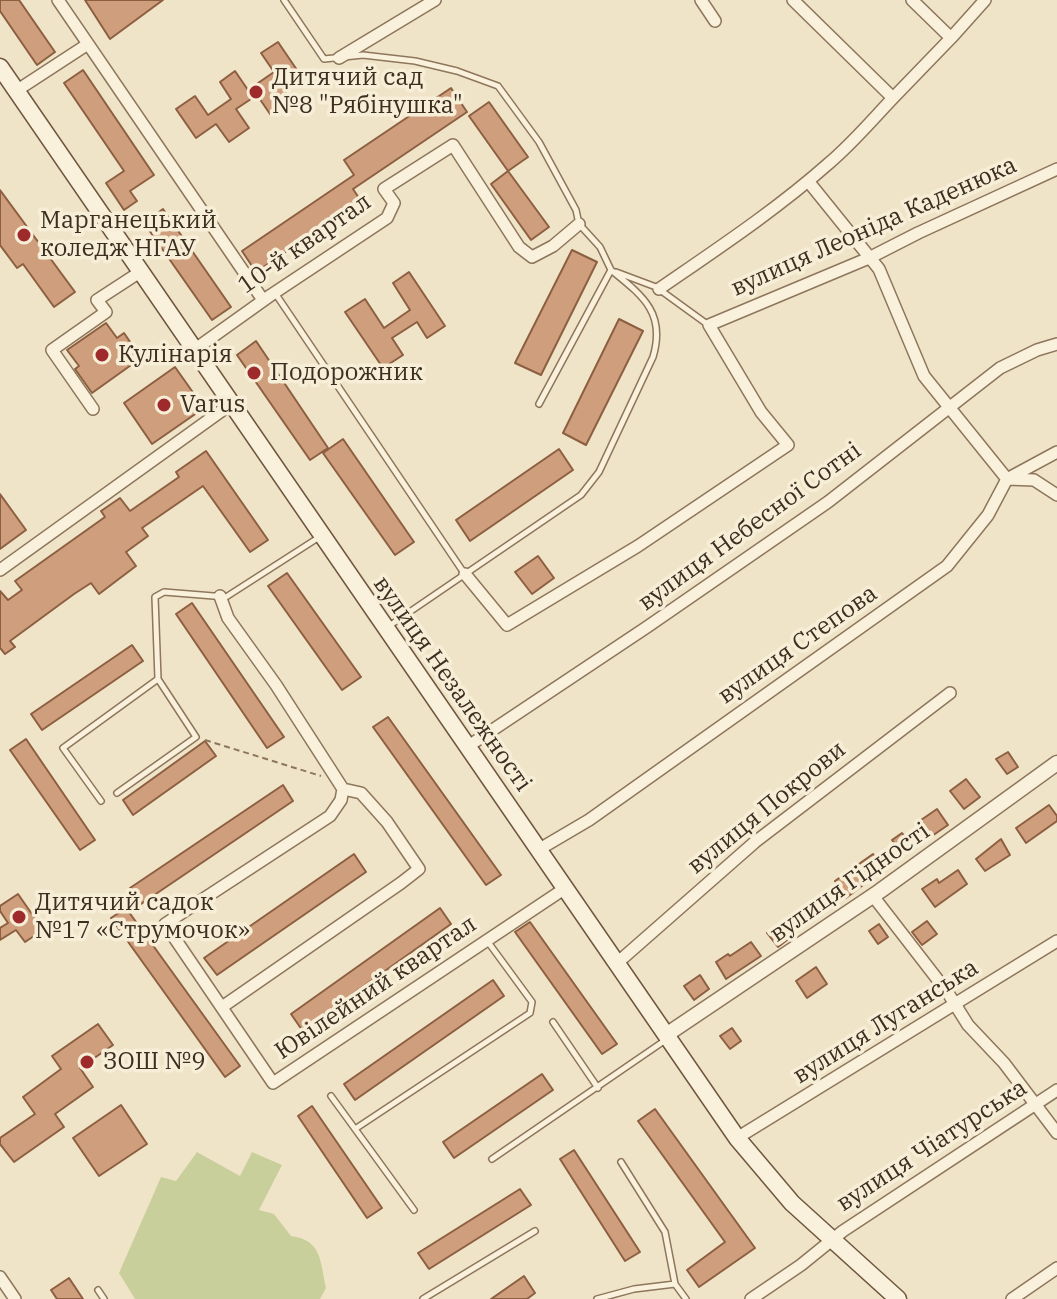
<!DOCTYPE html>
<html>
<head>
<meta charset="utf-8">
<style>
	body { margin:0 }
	canvas { display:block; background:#f0e4c8 }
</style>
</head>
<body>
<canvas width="1057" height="1299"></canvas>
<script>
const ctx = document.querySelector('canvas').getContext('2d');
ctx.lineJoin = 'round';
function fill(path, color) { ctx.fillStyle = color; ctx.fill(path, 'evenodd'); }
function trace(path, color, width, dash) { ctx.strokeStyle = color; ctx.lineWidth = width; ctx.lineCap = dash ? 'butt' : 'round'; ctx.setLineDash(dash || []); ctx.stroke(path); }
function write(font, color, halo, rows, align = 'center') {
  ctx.font = font + ' "IBM Plex Serif",serif'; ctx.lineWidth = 7; ctx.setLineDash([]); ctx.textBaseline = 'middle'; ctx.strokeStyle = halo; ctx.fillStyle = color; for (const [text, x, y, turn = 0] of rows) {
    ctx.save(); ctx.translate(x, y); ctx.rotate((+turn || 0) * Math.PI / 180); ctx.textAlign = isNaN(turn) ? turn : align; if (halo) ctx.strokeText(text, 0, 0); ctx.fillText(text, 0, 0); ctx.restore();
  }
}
fill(new Path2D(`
	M197,1152L240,1176L252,1152L282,1165L259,1210L274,1214L291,1236C322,1240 320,1261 326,1288L320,1299H135L119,1273L161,1177L176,1181Z`), '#c9cf9b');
const building = new Path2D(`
	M0,0H19L55,52L37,65L0,11Z
	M85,0H163L110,39Z
	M278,42L297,70L279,83L291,100L270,114L257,95L236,109L249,128L229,142L216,124L196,138L176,109L195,96L208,115L231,99L220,82L235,71L248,90L274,72L261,53Z
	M83,70L154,175L130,191L137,201L124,210L106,183L124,171L64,83Z
	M451,88L467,112L353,189L361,201L256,272L242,251L354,175L344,160Z
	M489,102L528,157L508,171L469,116Z
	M508,171L549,227L531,240L491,184Z
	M0,190L75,292L54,307L23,264L17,268L0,245Z
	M163,209L231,307L212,320L144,223Z
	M572,250L597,262L541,375L515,363Z
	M409,272L445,326L427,338L417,322L392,338L403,355L383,368L345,312L365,299L384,328L410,310L393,283Z
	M619,319L643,331L586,445L563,433Z
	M106,323L117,338L124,333L137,352L130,357L134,363L92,393L75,369L79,366L67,350Z
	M256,341L328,448L310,460L237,355Z
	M175,367L204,408L152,444L124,403Z
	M343,439L414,542L395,555L323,453Z
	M559,449L573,470L470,541L456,520Z
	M206,451L268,540L250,552L203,486L142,528L148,536L126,552L136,566L99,594L91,583L74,594L10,641L15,647L5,654L0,648V591L8,600L22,590L15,581L105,517L101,511L120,498L130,511L179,477L176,472Z
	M0,494L26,530L0,549Z
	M538,556L554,578L532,594L515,572Z
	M287,573L361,677L342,690L268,586Z
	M192,603L284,737L267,748L176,614Z
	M132,645L143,661L42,730L31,714Z
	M388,717L501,875L486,885L373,727Z
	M26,739L95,840L80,850L10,750Z
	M205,741L216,756L133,815L123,800Z
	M1008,752L1018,767L1007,774L996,759Z
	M966,779L980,797L964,809L950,791Z
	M283,785L293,801L141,904L130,888Z
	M1049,805L1057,816V821L1026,843L1016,828Z
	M937,809L948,825L932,836L921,820Z
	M902,833L913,847L903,854L892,840Z
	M1001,839L1010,855L985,871L976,859Z
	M354,854L366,872L217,975L204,958Z
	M873,854L884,869L846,898L835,881Z
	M958,870L967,884L935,907L922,889L937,879L939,883Z
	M18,894L43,930L25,942L16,930L0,940V928L8,923L0,911V906Z
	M126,908L240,1066L225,1077L111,918Z
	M440,908L451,924L302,1030L291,1014Z
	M927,921L937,934L922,945L912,932Z
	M530,922L617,1044L602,1054L515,932Z
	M780,923L791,937L778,947L767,933Z
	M879,924L888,937L878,944L869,931Z
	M751,942L761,956L726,979L716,962L728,954L730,956Z
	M816,967L827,984L807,998L796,981Z
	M700,975L709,989L694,1000L684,986Z
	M493,980L504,996L355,1100L344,1084Z
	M98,1024L113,1045L80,1068L93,1087L55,1114L64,1127L14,1162L0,1144V1138L35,1114L23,1097L61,1069L52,1056Z
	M732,1028L741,1041L730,1049L720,1036Z
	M542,1074L553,1090L454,1158L443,1142Z
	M121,1105L147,1144L99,1176L73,1138Z
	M312,1106L382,1208L367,1218L298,1116Z
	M655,1109L755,1248L699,1287L687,1270L725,1242L638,1121Z
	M574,1150L640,1252L625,1261L560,1159Z
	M520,1189L531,1205L429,1269L418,1253Z
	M524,1276L535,1293L527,1299H491Z
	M69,1278L83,1299H57L51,1290Z`);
fill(building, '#cf9f7d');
trace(building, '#8d5f41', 2);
const service = new Path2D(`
	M284,0L324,59L363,55L415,61L457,71L498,86L539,142L576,210L579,224L600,247L611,270L539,404
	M616,272L656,287L707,324
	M275,293L464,573
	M389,626L581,495L599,472L653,357C666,313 643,296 611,270
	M117,793L196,737L158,679L155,597L164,592L226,597L321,536
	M101,801L63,748L158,679
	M553,1022L598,1088
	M331,1096L414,1210
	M355,1129L530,1013L532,1002L488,942
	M492,1159L667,1039
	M621,1162L665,1232L675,1284L686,1299
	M98,1290L104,1299
	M423,1299L535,1231
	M597,1299L634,1289L675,1284`);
const minor = new Path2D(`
	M58,0L263,300
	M701,0L715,21
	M793,0L893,98L951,38
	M912,0L951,38L985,0
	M339,58L435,0
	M16,91L88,44
	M808,181L879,269L924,376L1007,479L1034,480L1057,495
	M659,289C717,249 776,210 828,164C852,144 872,120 893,98
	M194,350L271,295L387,218L394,203L384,189L453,145L519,247L532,257L553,246L579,224
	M93,409L52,350L106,312L97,300L140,272
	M0,570L231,404
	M465,574L507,625L638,546L788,445L761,412L709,325L869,258L918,233L1057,169
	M220,596L228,618L276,685L343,789L341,800L330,816L165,924L273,1083L564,889
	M467,747L647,627L828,502L1000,368L1037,350L1057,344
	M538,850L589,820L947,566L988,515L1007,479L1057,452
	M873,896L948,993L968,1025L1004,1063L1057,1133
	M616,964L755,842L950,693
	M222,1007L401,883L419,869L387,822L361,793L343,789
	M737,1138L1057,941
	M0,1277L15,1299
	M751,1299L801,1265L843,1231L1057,1090
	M1012,1299L1057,1268`);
const tertiary = new Path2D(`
	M666,1035L880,891L1057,763`);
const secondary = new Path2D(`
	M0,67L737,1138L792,1203L898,1299`);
trace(service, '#8d765c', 8);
trace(minor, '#8d765c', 14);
trace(tertiary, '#8d765c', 17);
trace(secondary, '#6f573f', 19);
trace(new Path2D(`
	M205,740L321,776`), '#8d765c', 2, [6, 4]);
trace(service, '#faf1dc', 5);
trace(minor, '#faf1dc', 11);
trace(tertiary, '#faf1dc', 14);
trace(secondary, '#faf1dc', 16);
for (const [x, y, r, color] of [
	[256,92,8,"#9e2a2b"],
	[24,235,8,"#9e2a2b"],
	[102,355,8,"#9e2a2b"],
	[254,373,8,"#9e2a2b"],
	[164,405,8,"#9e2a2b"],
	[19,917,8,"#9e2a2b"],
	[87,1062,8,"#9e2a2b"]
]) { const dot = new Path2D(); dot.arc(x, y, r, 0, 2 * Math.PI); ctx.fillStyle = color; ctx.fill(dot); trace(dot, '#f7eed8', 3); }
write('24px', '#3d2e20', '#f7eed8', [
	["Дитячий сад",272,78],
	["№8 \"Рябінушка\"",272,106],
	["Марганецький",40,221],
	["коледж НГАУ",40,249],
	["Кулінарія",118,355],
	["Подорожник",270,373],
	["Varus",180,405],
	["Дитячий садок",35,903],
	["№17 «Струмочок»",35,931],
	["ЗОШ №9",103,1062]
], 'left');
write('24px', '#3d2e20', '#f7eed8', [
	["вулиця Леоніда Каденюка",874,227,-24],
	["10-й квартал",305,244,-35],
	["вулиця Небесної Сотні",750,527,-36],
	["вулиця Степова",798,645,-35],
	["вулиця Незалежності",452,684,55],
	["вулиця Покрови",767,808,-39],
	["вулиця Гідності",850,883,-35],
	["Ювілейний квартал",376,988,-34],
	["вулиця Луганська",886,1022,-32],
	["вулиця Чіатурська",932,1146,-33]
]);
</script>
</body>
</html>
